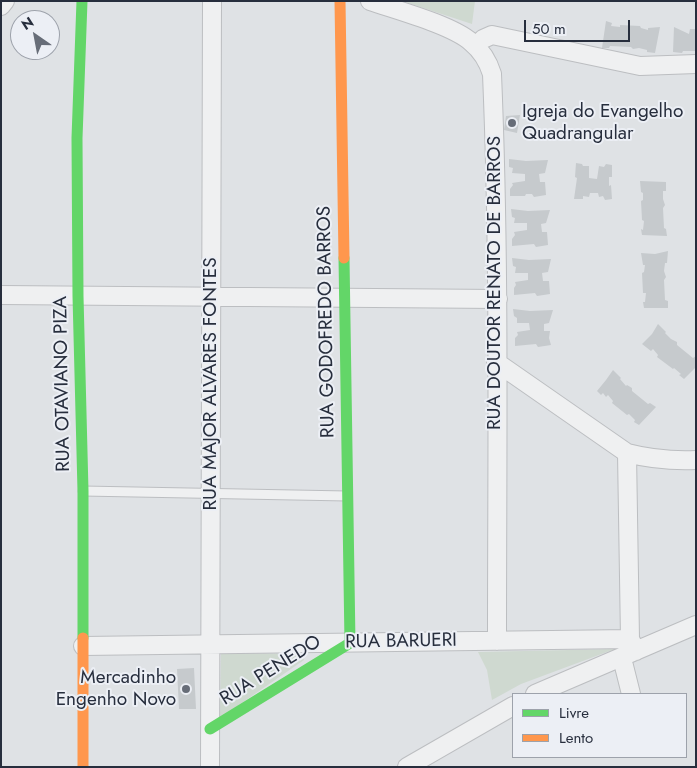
<!DOCTYPE html>
<html>
<head>
<meta charset="utf-8">
<style>
	body { margin:0 }
	#map { position:relative; width:697px; height:768px; overflow:hidden; background:#dfe2e5; font-family:Jost,sans-serif }
	canvas { display:block }
	.frame { position:absolute; inset:0; border:2px solid #272e3d; pointer-events:none }
	.legend { position:absolute; left:512px; top:693px; width:175px; height:65px; box-sizing:border-box; background:#eceff5; border:1px solid #9da2ab; margin:0; padding:6px 9px; list-style:none; font-size:15px; color:#272e3d }
	.legend li { display:flex; align-items:center; gap:10px; height:25px }
	.legend b { width:25px; border:1px solid #9da2ab }
	.north { position:absolute; left:10px; top:10px; width:50px; height:50px; box-sizing:border-box; background:#eceff5; border:1px solid #9da2ab; border-radius:50%; rotate:327deg; font-size:14px; font-weight:700; line-height:20px; text-align:center; color:#272e3d }
	.north::after { content:''; display:block; margin:auto; width:18px; height:22px; background:#676d78; clip-path:polygon(50% 0,100% 100%,50% 72%,0 100%) }
	.scale { position:absolute; left:524px; top:20px; width:106px; height:22px; box-sizing:border-box; border:2px solid #272e3d; border-top:0; padding-left:6px; font-size:15px; line-height:18px; white-space:nowrap; color:#272e3d; -webkit-text-stroke:4px #eceff5; paint-order:stroke }
</style>
</head>
<body>
<div id="map">
<canvas width="697" height="768"></canvas>
<div class="frame"></div>
<ul class="legend">
<li><b style="height:6px;background:#63d668"></b>Livre</li>
<li><b style="height:6px;background:#ff974d"></b>Lento</li>
</ul>
<div class="north">N</div>
<div class="scale">50 m</div>
</div>
<script>
const ctx = document.querySelector('canvas').getContext('2d');
ctx.lineJoin = 'round';
function fill(path, color) { ctx.fillStyle = color; ctx.fill(path, 'evenodd'); }
function trace(path, color, width, dash) { ctx.strokeStyle = color; ctx.lineWidth = width; ctx.lineCap = dash ? 'butt' : 'round'; ctx.setLineDash(dash || []); ctx.stroke(path); }
function write(font, color, halo, rows, align = 'center') {
  ctx.font = font + ' Jost,sans-serif'; ctx.lineWidth = 4; ctx.setLineDash([]); ctx.textBaseline = 'middle'; ctx.strokeStyle = halo; ctx.fillStyle = color; for (const [text, x, y, turn = 0] of rows) {
    ctx.save(); ctx.translate(x, y); ctx.rotate((+turn || 0) * Math.PI / 180); ctx.textAlign = isNaN(turn) ? turn : align; if (halo) ctx.strokeText(text, 0, 0); ctx.fillText(text, 0, 0); ctx.restore();
  }
}
fill(new Path2D(`
	M402,1H475L472,24Z
	M615,649L521,684L492,700L487,670L478,652Z
	M221,653L299,654L303,657L304,660L220,718Z`), '#cfd9d0');
fill(new Path2D(`
	M606,21L612,23L611,26L620,27V25L640,26L641,28L648,30V28L660,27L655,53L647,52V50L639,48L633,49L631,47L610,46L609,48H602Z
	M674,27L689,34L690,29H696V51H683L682,53L673,52Z
	M520,115L517,133L504,130L506,116Z
	M509,159L526,161L548,160L545,173L539,174L540,182H545L546,195L534,197L532,194H526L525,196H510V189L513,185L512,183L525,181V174L512,173L513,168L509,167Z
	M576,163L582,164L583,166H589V178L597,179L599,166L604,167L606,164L612,165V177H609V186L611,185L612,199L605,200L603,196L599,197L598,193H590L589,197L583,196V199H574L577,178L575,177Z
	M640,181L666,182V191H663V199L665,205L663,208L664,228L666,229L667,236L642,235L641,229L643,230L644,221L642,220L641,201L643,200V193L641,192Z
	M511,209L528,211L550,210L546,223L541,224L542,232H547L548,245L536,247L534,244L512,246V239L515,235L514,232L527,230V223H514L515,218L512,217Z
	M668,251L667,263H665L664,271L666,277L664,280L665,300L668,301V308H644L643,302H645L646,293H643L642,273L644,272L645,265H643L641,253L655,254Z
	M512,258L529,260L551,259L548,272L542,273L543,281H549L550,294L537,296L535,293L514,295V288L516,285L515,282L528,280V273H515L516,267L513,266Z
	M513,309L530,311L553,310L549,323L544,324V331H550L549,338L551,345L538,347L536,344L515,346V338L518,335L517,332L530,330L529,323H517V318L514,316Z
	M658,324L666,332L665,333L671,339L677,342V345L693,358L696,356V367L684,379L679,375L681,374L674,368L673,369L657,357L658,355L653,349L651,351L642,344L652,334Z
	M613,370L621,378L620,379L626,386L627,385L632,388V391L648,404L650,403L656,407L639,425L634,422L635,420L629,414L627,415L612,403L613,401L608,395L606,397L603,393L601,395L597,391L606,380Z
	M194,668L196,709H179L177,669Z`), '#c6cacd');
const lane = new Path2D(`
	M83,491L347,496`);
const street = new Path2D(`
	M370,1C396,10 452,25 471,42C482,51 488,61 492,74C500,263 497,452 497,641
	M1,6L5,1
	M476,46L483,39L492,35L640,66L696,64
	M1,295L498,299
	M496,362L627,453C650,459 672,461 696,460
	M627,453L630,639L636,651
	M83,646L630,639
	M622,658L631,694
	M535,694L696,625
	M210,767L212,1
	M407,767L513,706`);
trace(lane, '#bcbec1', 11);
trace(street, '#bcbec1', 20);
trace(lane, '#eff0f1', 9);
trace(street, '#eff0f1', 18);
trace(new Path2D(`
	M82,1L77,138L78,296L83,491V638
	M210,729L350,643L344,258`), '#63d668', 11);
trace(new Path2D(`
	M340,1L344,258
	M83,638V767`), '#ff974d', 11);
for (const [x, y, r, color] of [
	[512,123,5,"#676d78"],
	[186,689,5,"#676d78"]
]) { const dot = new Path2D(); dot.arc(x, y, r, 0, 2 * Math.PI); ctx.fillStyle = color; ctx.fill(dot); trace(dot, '#eceff5', 2); }
write('19px', '#272e3d', '#eceff5', [
	["Igreja do Evangelho",522,112],
	["Quadrangular",522,134],
	["Mercadinho",176,678,"right"],
	["Engenho Novo",176,700,"right"]
], 'left');
write('19px', '#272e3d', '#eceff5', [
	["RUA DOUTOR RENATO DE BARROS",495,283,-90],
	["RUA GODOFREDO BARROS",327,322,-91],
	["RUA OTAVIANO PIZA",63,384,-91],
	["RUA MAJOR ALVARES FONTES",211,384,-90],
	["RUA BARUERI",401,642,-1],
	["RUA PENEDO",271,671,-32]
]);
</script>
</body>
</html>
